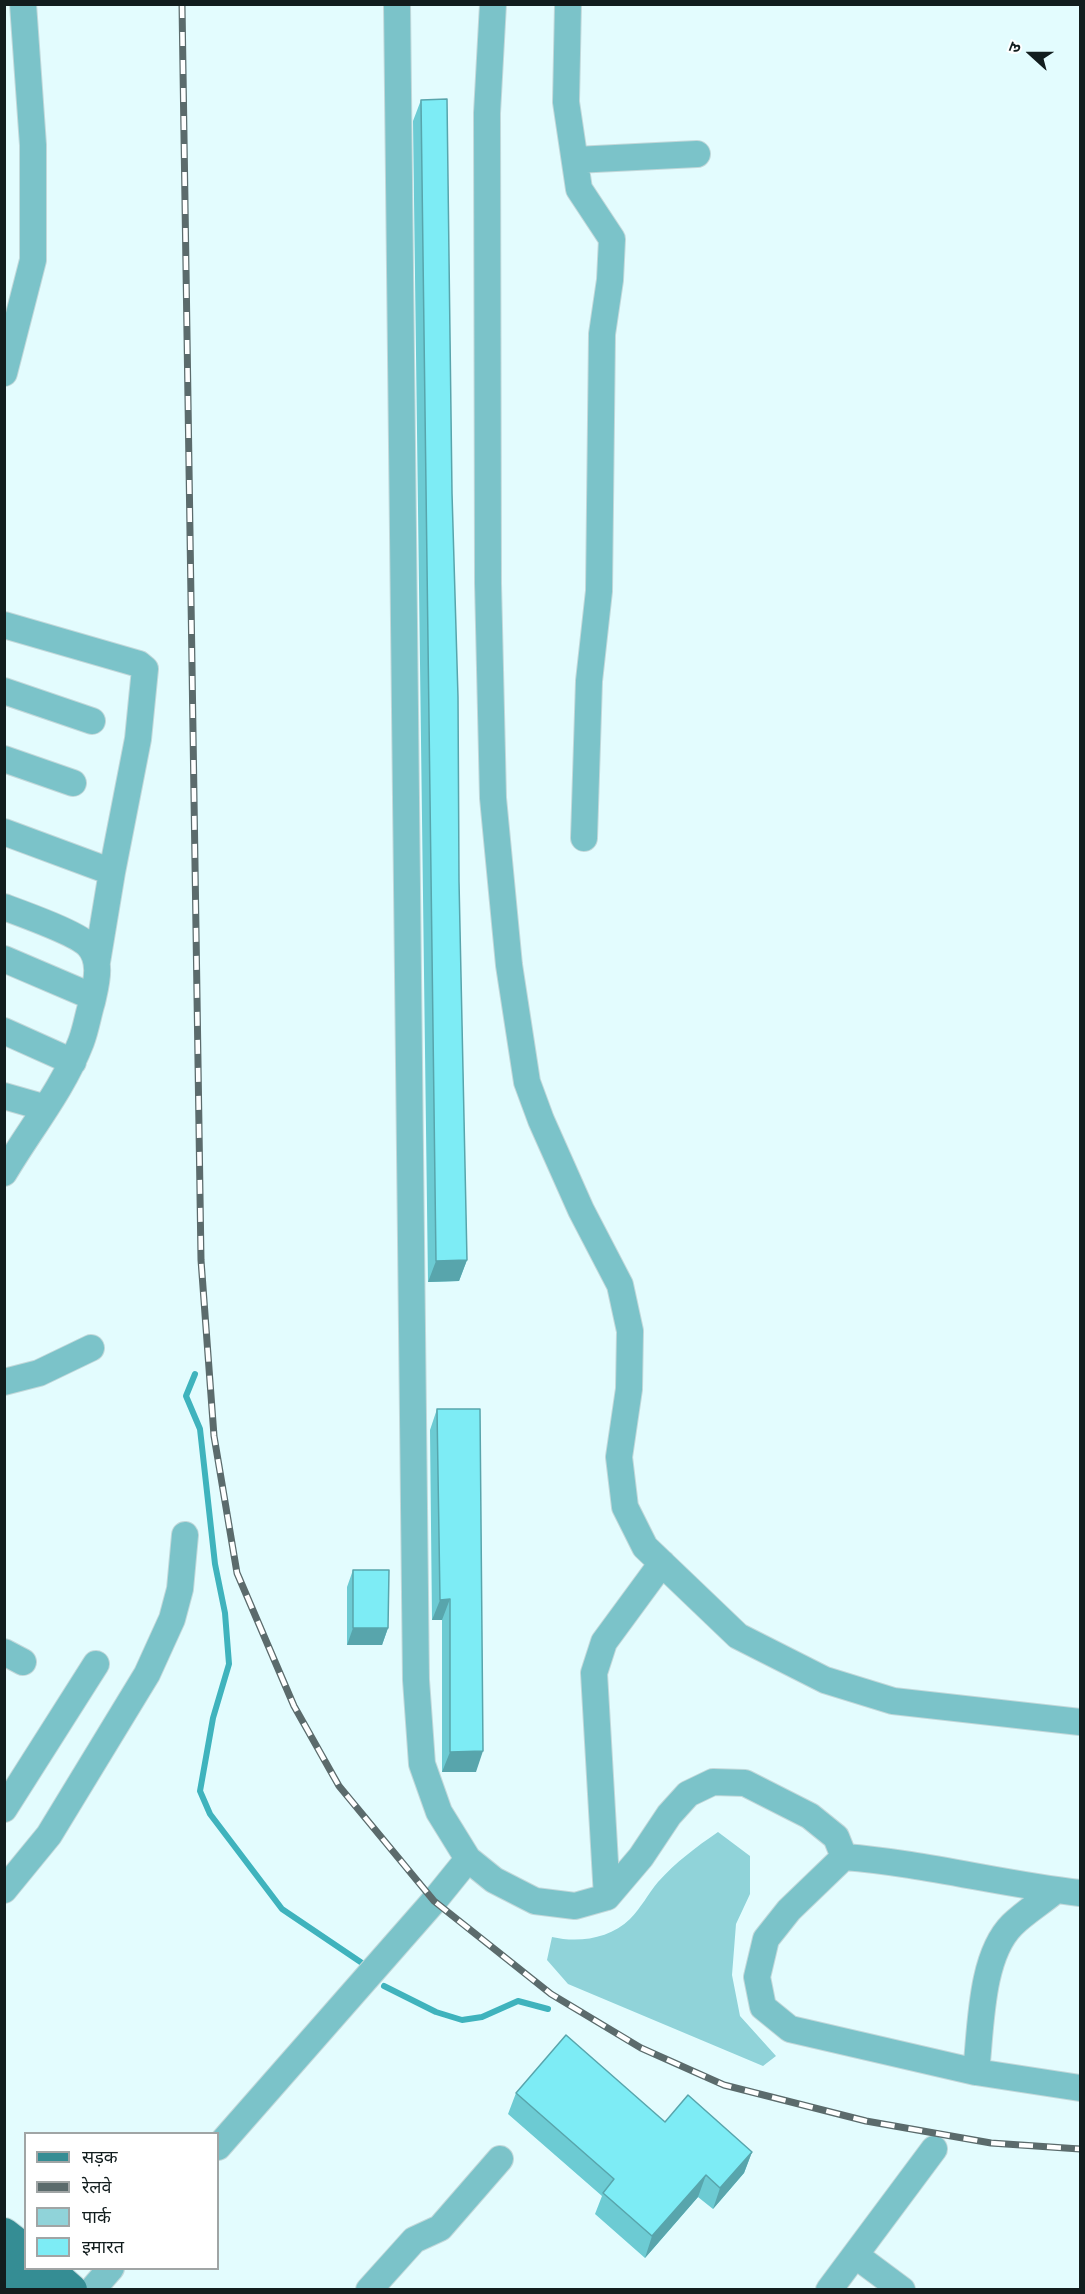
<!DOCTYPE html>
<html>
<head>
<meta charset="utf-8">
<style>
	body { margin:0 }
	#map { position:relative; width:1085px; height:2294px; overflow:hidden; background:#e3fcfe; font-family:"Playfair Display","Noto Sans Devanagari",serif }
	canvas { display:block }
	.frame { position:absolute; inset:0; border:6px solid #121d1e; pointer-events:none }
	.legend { position:absolute; left:24px; top:2132px; width:195px; height:138px; box-sizing:border-box; background:#fff; border:2px solid #a0a5a5; margin:0; padding:8px 10px; list-style:none; font-size:18px; color:#121d1e }
	.legend li { display:flex; align-items:center; gap:12px; height:30px }
	.legend b { width:30px; border:2px solid #a0a5a5 }
	.north { position:absolute; left:1001px; top:24px; width:60px; height:60px; -webkit-text-stroke:4px #fff; paint-order:stroke; rotate:291deg; font-size:16px; font-weight:700; line-height:24px; text-align:center; color:#121d1e }
	.north::after { content:''; display:block; margin:auto; width:21px; height:27px; background:#121d1e; clip-path:polygon(50% 0,100% 100%,50% 72%,0 100%) }
</style>
</head>
<body>
<div id="map">
<canvas width="1085" height="2294"></canvas>
<div class="frame"></div>
<ul class="legend">
<li><b style="height:8px;background:#358d94"></b>सड़क</li>
<li><b style="height:8px;background:#5b6b6c"></b>रेलवे</li>
<li><b style="height:16px;background:#90d3d9"></b>पार्क</li>
<li><b style="height:16px;background:#7decf5"></b>इमारत</li>
</ul>
<div class="north">उ</div>
</div>
<script>
const ctx = document.querySelector('canvas').getContext('2d');
ctx.lineJoin = 'round';
function fill(path, color) { ctx.fillStyle = color; ctx.fill(path, 'evenodd'); }
function trace(path, color, width, dash) { ctx.strokeStyle = color; ctx.lineWidth = width; ctx.lineCap = dash ? 'butt' : 'round'; ctx.setLineDash(dash || []); ctx.stroke(path); }
fill(new Path2D(`
	M718,1832L750,1856V1894L736,1924L732,1975L740,2016L776,2056L763,2066L568,1984L547,1960L552,1937C578,1943 610,1939 630,1919C641,1908 648,1894 658,1882C676,1862 696,1847 718,1832Z`), '#90d3d9');
trace(new Path2D(`
	M195,1374L186,1396L200,1429L215,1564L225,1613L229,1664L213,1718L200,1791L210,1814L282,1909L362,1963
	M384,1986L436,2012L462,2020L482,2017L518,2001L548,2009`), '#3fb3bd', 6);
const minor = new Path2D(`
	M397,4L416,1680L422,1764L439,1812L468,1859L494,1880L535,1901L575,1906L607,1897L641,1857L669,1815L688,1794L713,1782L745,1783L810,1816L836,1837L844,1857
	M493,4L487,113L488,583L493,798L509,965L527,1082L541,1120L581,1210L620,1285L630,1331L629,1389L619,1457L625,1507L645,1547L738,1636L825,1680L893,1701L1080,1722
	M568,4L566,102L579,189L612,239L610,280L602,334L599,591L589,681L584,838
	M575,160L697,154
	M4,373L33,260V145L23,4
	M4,625L139,664L145,669L138,739L112,872L97,962
	M4,691L92,721
	M4,759L73,783
	M4,832L112,872
	M4,907C23,914 76,933 88,945C103,961 96,984 92,1002C88,1015 86,1029 81,1042C63,1089 30,1129 4,1173
	M4,959L93,997
	M4,1031L73,1062
	M4,1096L46,1108
	M4,1382L39,1373L91,1348
	M4,1652L23,1662
	M4,1809L96,1664
	M4,1890L49,1835L147,1674L172,1619L180,1589L185,1535
	M1080,1893C1001,1884 923,1863 844,1857L789,1910L766,1939L757,1977L763,2007L790,2029L976,2072L1080,2088
	M607,1897L594,1673L604,1642L662,1563
	M976,2072C981,2029 980,1957 1012,1925C1025,1912 1042,1902 1056,1890
	M218,2147L434,1901L468,1859
	M855,2255L902,2290
	M92,2290L111,2268
	M369,2290L414,2240L440,2228L500,2159
	M829,2290L934,2149`);
const major = new Path2D(`
	M4,2234L26,2251
	M4,2266L31,2290
	M46,2268L71,2290`);
trace(minor, '#c2d8da', 28);
trace(major, '#c2d8da', 34);
trace(minor, '#7bc3c9', 26);
trace(major, '#358d94', 32);
const rail = new Path2D(`
	M182,4L201,1260L214,1436L237,1573L294,1706L339,1786L434,1901L551,1994L641,2048L724,2085L866,2121L991,2143L1080,2149`);
trace(rail, '#5b6b6c', 7);
trace(rail, '#fff', 4.5, [14]);
fill(new Path2D(`
	M421,100L459,881L467,1260L459,1281L428,1282L413,121Z
	M437,1409L476,1772H442V1620H432L430,1430Z
	M353,1570L388,1628L382,1645H347V1587Z
	M516,2093L665,2122L752,2152L744,2173L713,2209L698,2197L645,2258L595,2214L602,2196L508,2114Z`), '#6ccbd3');
fill(new Path2D(`
	M467,1260L459,1281L428,1282L436,1261Z
	M450,1599L442,1620H432L440,1600Z
	M353,1628H388L382,1645H347Z
	M483,1751L476,1772H442L450,1752Z
	M752,2152L744,2173L713,2209L720,2188Z
	M706,2175L698,2197L645,2258L652,2236Z`), '#58a5ac');
const building = new Path2D(`
	M447,99L452,493L458,697L459,881L467,1260L436,1261L421,100Z
	M437,1409H480L483,1751L450,1752V1599L440,1600Z
	M353,1570H389L388,1628H353Z
	M566,2035L665,2122L688,2095L752,2152L720,2188L706,2175L652,2236L603,2193L614,2179L516,2093Z`);
fill(building, '#7decf5');
trace(building, '#58a5ac', 1.5);
</script>
</body>
</html>
